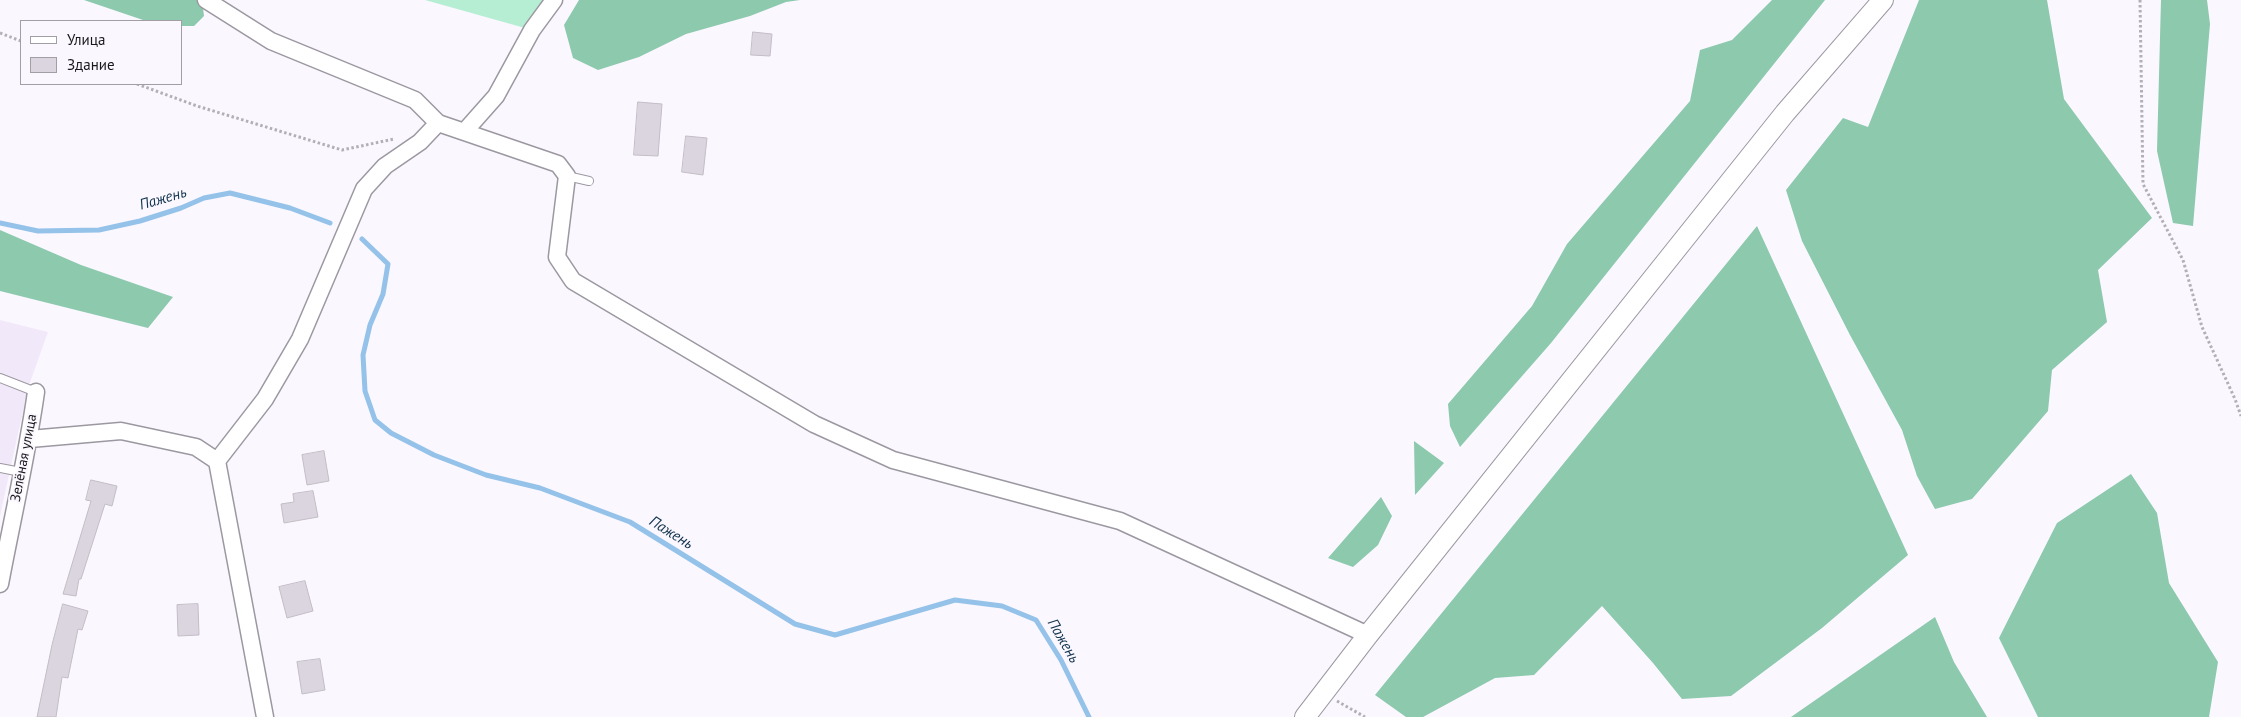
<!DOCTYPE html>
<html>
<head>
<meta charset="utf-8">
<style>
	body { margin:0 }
	#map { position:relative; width:2241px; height:717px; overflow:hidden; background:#fbf7ff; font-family:"PT Sans",sans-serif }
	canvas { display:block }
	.legend { position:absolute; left:20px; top:20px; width:162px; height:65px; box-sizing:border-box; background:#fbf7ff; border:1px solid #a19ea4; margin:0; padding:6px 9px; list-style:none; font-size:15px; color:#19181b }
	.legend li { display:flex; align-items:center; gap:10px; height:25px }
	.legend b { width:25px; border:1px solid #a19ea4 }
</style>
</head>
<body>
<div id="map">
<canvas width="2241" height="717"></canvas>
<ul class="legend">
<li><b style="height:6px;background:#fff"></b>Улица</li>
<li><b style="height:14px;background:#dad5df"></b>Здание</li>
</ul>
</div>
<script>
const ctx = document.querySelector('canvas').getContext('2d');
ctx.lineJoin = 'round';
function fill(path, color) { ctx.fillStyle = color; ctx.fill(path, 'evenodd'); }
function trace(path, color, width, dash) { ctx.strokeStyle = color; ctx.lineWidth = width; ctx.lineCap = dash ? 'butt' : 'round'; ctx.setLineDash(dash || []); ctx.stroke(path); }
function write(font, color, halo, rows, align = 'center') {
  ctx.font = font + ' "PT Sans",sans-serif'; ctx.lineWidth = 4; ctx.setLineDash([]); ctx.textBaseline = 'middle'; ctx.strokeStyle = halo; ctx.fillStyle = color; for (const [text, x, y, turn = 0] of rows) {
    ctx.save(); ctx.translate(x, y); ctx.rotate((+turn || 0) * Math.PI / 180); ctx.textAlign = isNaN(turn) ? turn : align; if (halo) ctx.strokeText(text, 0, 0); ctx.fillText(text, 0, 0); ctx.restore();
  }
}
fill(new Path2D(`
	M0,320L48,332L28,388L0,516Z`), '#f1e8f9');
fill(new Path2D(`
	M425,0H554L532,30Z`), '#b6eed4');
fill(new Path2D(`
	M84,0H202L204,16L194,26H181V21H146Z
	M579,0H800L786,2L750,16L686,34L639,57L598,70L573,58L564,25Z
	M1772,0H1825L1551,343L1460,447L1450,426L1448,404L1532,306L1567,244L1690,101L1700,50L1732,40Z
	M1919,0H2047L2064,99L2152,218L2098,270L2107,322L2052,370L2048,411L1972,499L1935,509L1917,476L1902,430L1850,335L1802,241L1786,190L1843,118L1868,127Z
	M2161,0H2207L2210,24L2193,226L2173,223L2157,151Z
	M1757,226L1908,555L1822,628L1731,696L1682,699L1653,663L1602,606L1534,675L1495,678L1423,717H1406L1375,695Z
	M0,230L81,265L173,297L148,328L0,291Z
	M1414,441L1444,463L1415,495Z
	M2131,474L2157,513L2169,583L2218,662L2209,717H2038L1999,638L2057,523Z
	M1381,497L1392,516L1378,545L1353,567L1328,558Z
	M1935,617L1954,662L1987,717H1791Z`), '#8cc9ad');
trace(new Path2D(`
	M0,223L38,231L99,230L140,221L181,208L204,198L230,193L290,208L330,223
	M362,239L388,264L383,294L370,325L363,355L365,391L375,420L391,433L434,455L486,475L540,488L630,522L795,624L835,635L955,600L1002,606L1036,620L1061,660L1089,717`), '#94c2e9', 5);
const building = new Path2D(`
	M753,32L772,34L770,56L751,55Z
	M638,102L662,104L658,156L634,155Z
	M686,136L707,138L703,175L682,172Z
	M324,451L329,481L307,485L302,455Z
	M91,480L117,486L112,506L105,504L81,579H79L76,596L63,594L91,501L86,500Z
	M313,491L318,517L284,523L281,504L294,502L293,494Z
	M305,581L313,611L287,618L279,587Z
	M63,604L88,611L82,630L78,629L68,678L62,677L56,717H37L52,645Z
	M198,604L199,635L178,636L177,605Z
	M320,659L325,690L302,694L297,662Z`);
fill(building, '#dad5df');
trace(building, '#c2bdc6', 1);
const service = new Path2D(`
	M567,176L589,181
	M0,378L36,392
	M0,468L21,472`);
const minor = new Path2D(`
	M206,0L271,41L415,100L438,123L420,142L385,166L364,189L300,339L265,399L217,461
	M438,123L558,164L567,176L557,257L573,281L814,424L893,460L1120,521L1368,635
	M465,131L496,96L532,30L554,0
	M30,439L121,431L196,447L217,461L265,717
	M0,584C12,520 27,456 36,392`);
const tertiary = new Path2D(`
	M1305,717L1368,635L1785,113L1883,0`);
trace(service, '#9c98a1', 10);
trace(minor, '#9c98a1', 19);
trace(tertiary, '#9c98a1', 22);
trace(new Path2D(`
	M2140,0L2143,184L2183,260L2202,327L2235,399L2241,416
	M0,33L21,41
	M137,84L197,106L342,150L394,139
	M1337,701L1365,717`), '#b2afb5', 3, [2.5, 2.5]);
trace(service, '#fff', 8);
trace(minor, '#fff', 16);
trace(tertiary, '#fff', 20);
write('14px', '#19181b', '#fbf7ff', [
	["Зелёная улица",24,458,-79]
]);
write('italic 15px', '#11344f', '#fbf7ff', [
	["Пажень",163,199,-16],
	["Пажень",671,533,32],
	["Пажень",1063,641,60]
]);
</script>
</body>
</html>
